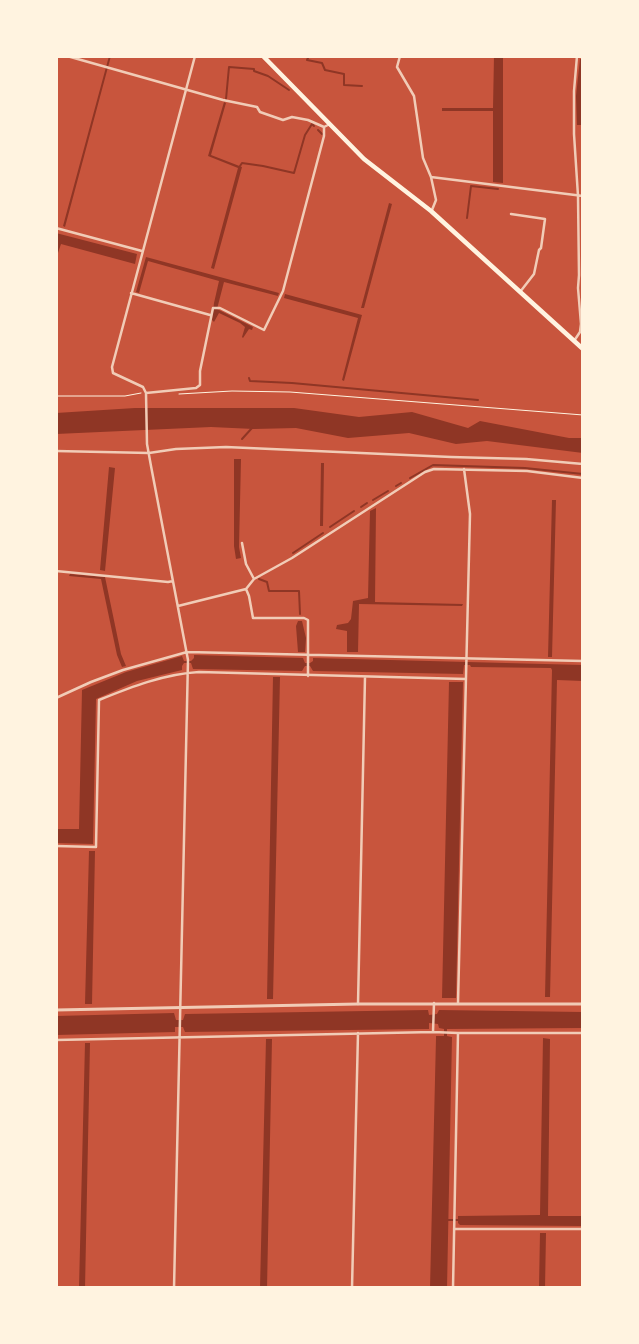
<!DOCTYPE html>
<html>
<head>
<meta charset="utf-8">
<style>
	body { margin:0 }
	#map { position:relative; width:639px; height:1344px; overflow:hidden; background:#c8553d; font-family:Inter,sans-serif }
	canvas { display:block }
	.frame { position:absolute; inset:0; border:58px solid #fff3e0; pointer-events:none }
</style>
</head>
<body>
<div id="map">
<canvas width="639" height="1344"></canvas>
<div class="frame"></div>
</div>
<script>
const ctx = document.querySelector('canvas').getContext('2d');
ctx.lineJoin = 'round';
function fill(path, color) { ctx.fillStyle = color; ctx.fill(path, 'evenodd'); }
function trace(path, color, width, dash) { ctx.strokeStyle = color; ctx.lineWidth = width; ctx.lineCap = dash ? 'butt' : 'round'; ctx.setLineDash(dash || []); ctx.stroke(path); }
fill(new Path2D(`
	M109,56H111L65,227L63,226Z
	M494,56H503V183L493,182V111H442V108H493Z
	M580,59H583V123L582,125H577L576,96Z
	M224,102L226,103L211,155L242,167L214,269L211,268L238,168L208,156Z
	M389,203L392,204L364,308H361Z
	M56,233L137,254L135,264L61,244L56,259L58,244L56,243Z
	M146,257L279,293L278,296L224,282L217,309L253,327L252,330L249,329L243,338L242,337L245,327L240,323L219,313L214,322L212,320L214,303L219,281L148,261L139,293L136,292Z
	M285,294L362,315L344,381L342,380L358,318L284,298Z
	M135,408H294L359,417L412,412L468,428L480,421L569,438H583V453L487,441L456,444L409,433L348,438L296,428L254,429L211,427L56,434V413Z
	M234,459H241L239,547L241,558L236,559L234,546Z
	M321,463H324L323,526H320Z
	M109,467L115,468L105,571L100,570Z
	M552,500H556L552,657H548Z
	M376,508L375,602L463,604L462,606L359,604L358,652H347V631L336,629L337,625L348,623L351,619L353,601L368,598L370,511Z
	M70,574L105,577L121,654L126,666L122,667L117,655L101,579L69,576Z
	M298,621H302L306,638L305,652H298L296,626Z
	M194,655L303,658L305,663H310L313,661V658L583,665V681L557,680L550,997H545L552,670L551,668L471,667L470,665H464L463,674L313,671L310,666H305L302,671L193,669L191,663H184L182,666V670L137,681L96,699L93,844L56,843V829H79L82,690L126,672L182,656L184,661H191L194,658Z
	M273,677H280L273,999H267Z
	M449,682H463L456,998H442Z
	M89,851H95L92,1004H85Z
	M428,1010L429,1015L437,1014L439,1010L583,1012V1028L447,1029V1036L452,1037L447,1288H430L436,1038V1036H444V1029L439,1028L438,1024L429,1023V1029L185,1032L183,1027H175V1032L56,1035V1016L174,1013L176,1020H183L185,1014Z
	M543,1038L550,1039L548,1216H583V1226L460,1225L458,1223V1216L540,1215Z
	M266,1039H272L267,1288H260Z
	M85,1043H90L85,1288H79Z
	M540,1233H546L545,1288H539Z`), '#8f3625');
trace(new Path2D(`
	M309,56L307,60L322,63L325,70L344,74V85L362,86
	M226,99L229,67L254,69V71L268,76L289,90
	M318,130L322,134
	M240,166L242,163L263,166L294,173L305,135L312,124L314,126
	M467,218L471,186L498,189
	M249,378L250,381L292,383L478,400
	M242,439L252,428
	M410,478L433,465L525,468L583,474
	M396,486L401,483
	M373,500L388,491
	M361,507L367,503
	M330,527L354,511
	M293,553L323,533
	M259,579L267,582L269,591H299L300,614
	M448,1220H458`), '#8f3625', 2);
trace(new Path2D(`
	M179,394L232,391L290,392L583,415
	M56,396H125L141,393`), '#fff3e0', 1);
trace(new Path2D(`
	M67,56L223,100L257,107L260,112L283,120L292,117L308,120L324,127
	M400,56L397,67L414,96L423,158L431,177L436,200L432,210
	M431,177L583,196
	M511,214L545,219L541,248L539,250L534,274L520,292
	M56,228L142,251
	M131,293L210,315
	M574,341L580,332L581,324L578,288L579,275L578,196L574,134V91L577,56
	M146,393L196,388L200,385V371L213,308H220L264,330L283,291L324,136V127L330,124
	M56,451L149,453L176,449L226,447L451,457L526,459L583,464
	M242,543L246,564L254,579
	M56,571L168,582L173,581
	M246,589L249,596L253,618H304L308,620V676
	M178,606L246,589L254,579L292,558L425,472L434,469L527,471L583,478
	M56,698L91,682L123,670L187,652L583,661
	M56,846L96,847L99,700C131,687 164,674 199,672L466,679
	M434,1003L433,1032L458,1033H583
	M458,1003L470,514L464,469
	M358,1004L365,677
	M56,1040L433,1032
	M454,1229H583
	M174,1288L188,660L151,466L147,444L146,393L143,387L113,373L112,367L195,56
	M352,1288L358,1033
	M453,1288L458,1033`), '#f1ccb7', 2.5);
trace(new Path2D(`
	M56,1010L358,1004H583`), '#f1ccb7', 3);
trace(new Path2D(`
	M263,56L364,159L431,211L583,349`), '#fff3e0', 4.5);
</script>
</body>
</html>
